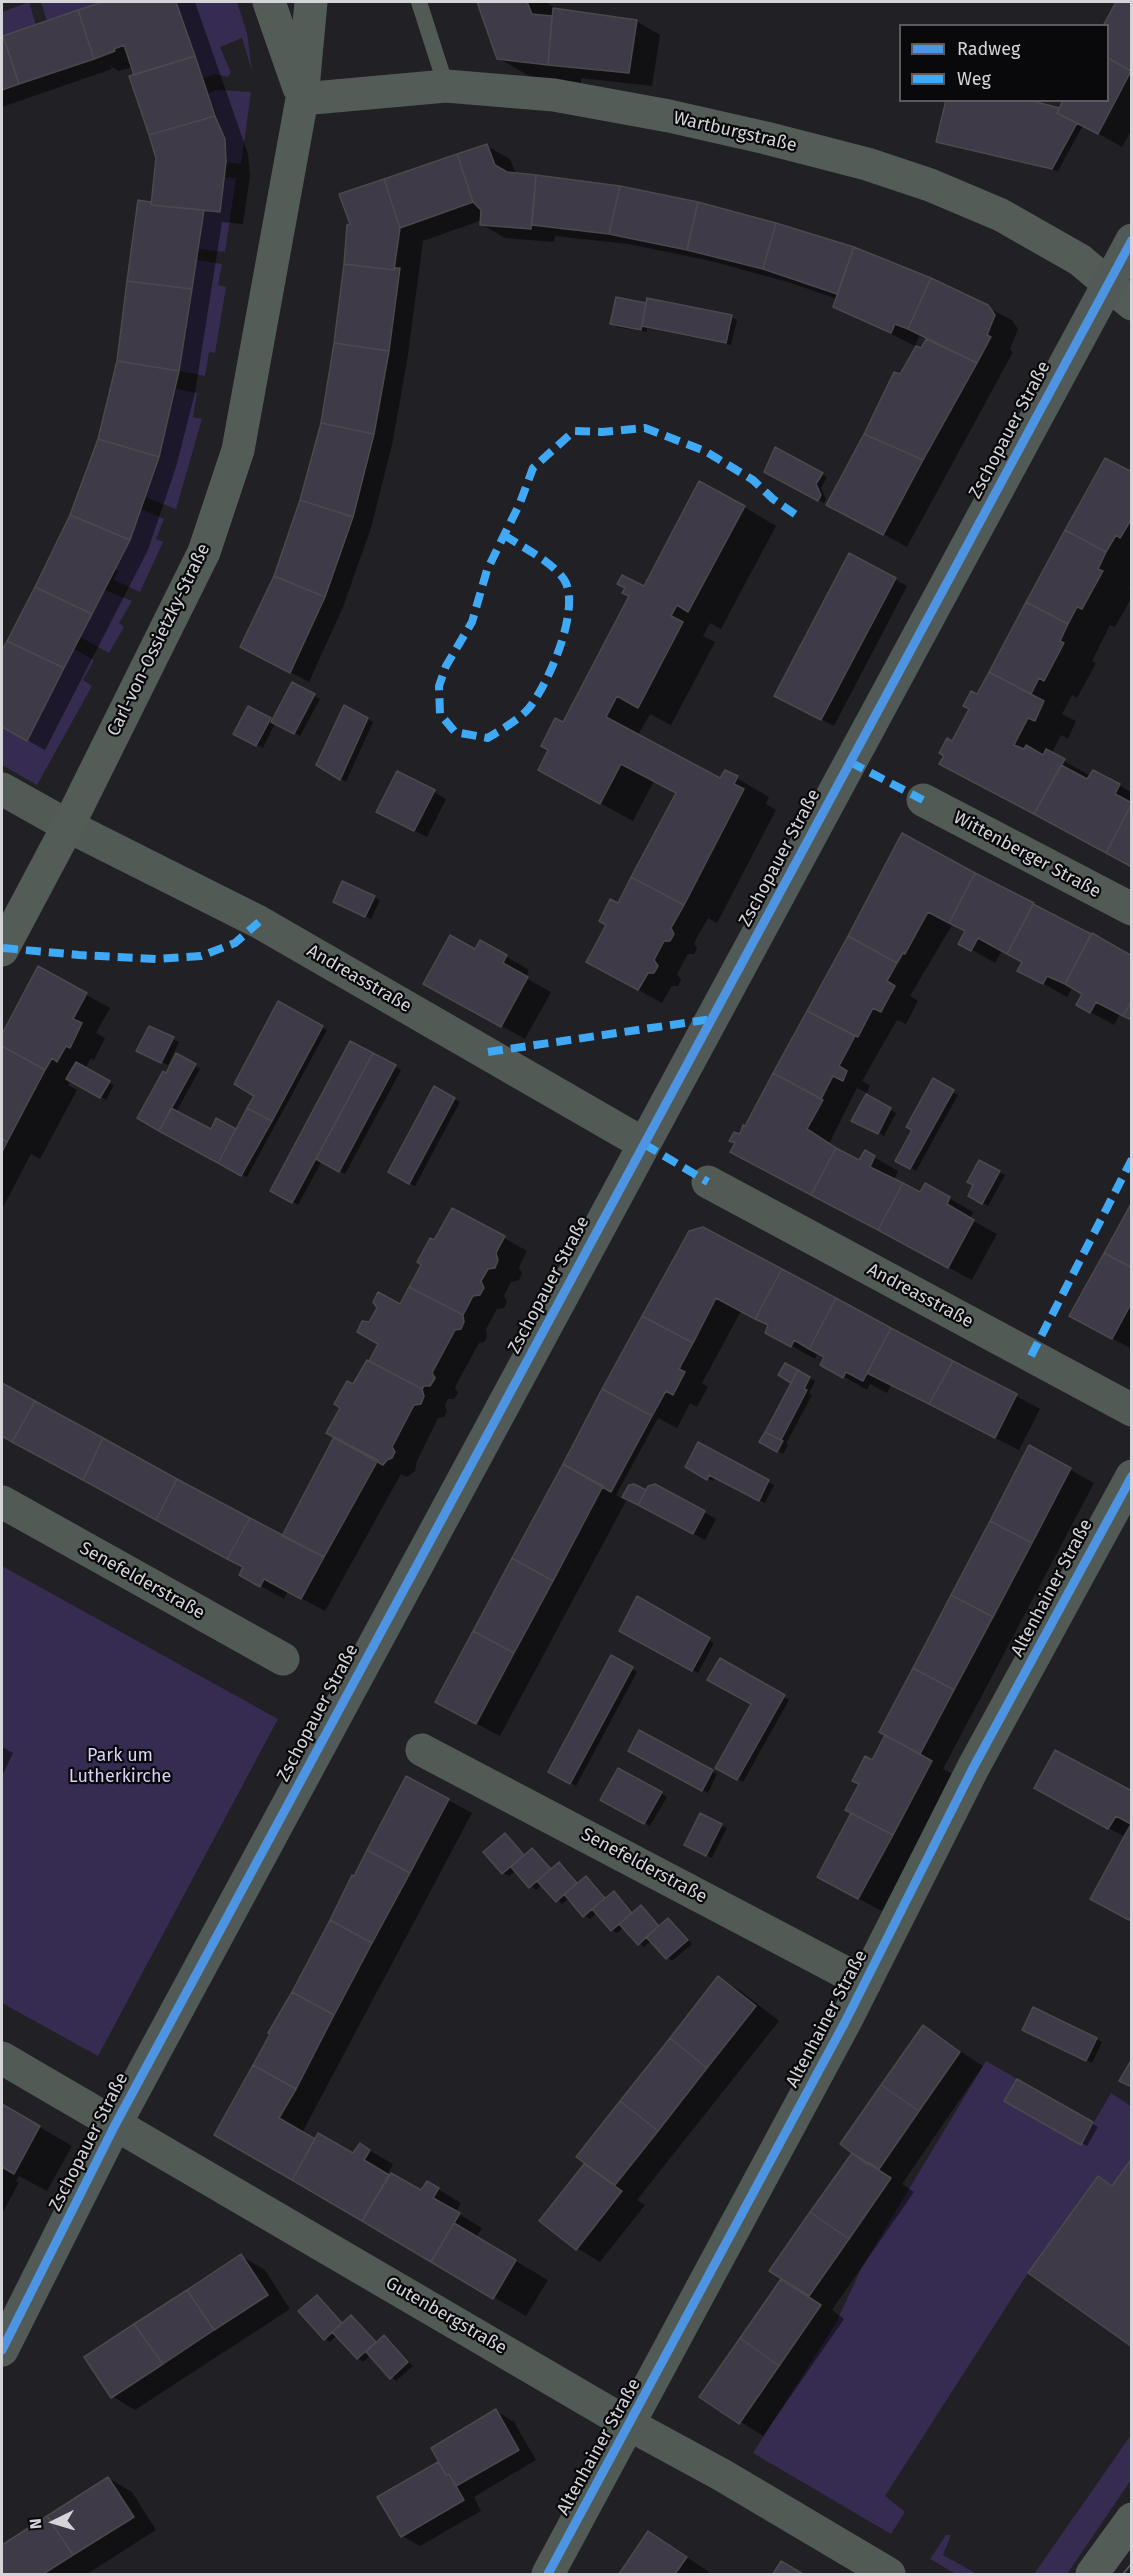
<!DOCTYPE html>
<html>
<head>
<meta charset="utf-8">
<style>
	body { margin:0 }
	#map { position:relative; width:1133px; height:2576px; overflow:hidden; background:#212024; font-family:"Fira Sans",sans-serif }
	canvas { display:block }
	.frame { position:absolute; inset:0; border:3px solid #d5d4d9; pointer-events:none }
	.legend { position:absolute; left:899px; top:24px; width:210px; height:78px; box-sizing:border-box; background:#09090c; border:2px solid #5b5a5e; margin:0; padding:8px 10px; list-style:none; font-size:18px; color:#d5d4d9 }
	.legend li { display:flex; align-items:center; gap:12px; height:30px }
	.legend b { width:30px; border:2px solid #5b5a5e }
	.north { position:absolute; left:24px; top:2492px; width:60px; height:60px; -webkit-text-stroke:4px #09090c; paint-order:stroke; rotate:265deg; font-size:16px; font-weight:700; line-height:24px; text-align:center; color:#d5d4d9 }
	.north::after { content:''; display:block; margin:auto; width:21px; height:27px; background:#d5d4d9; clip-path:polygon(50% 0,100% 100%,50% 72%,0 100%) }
</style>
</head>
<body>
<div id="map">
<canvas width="1133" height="2576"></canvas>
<div class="frame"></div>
<ul class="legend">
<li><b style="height:8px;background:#4d94e3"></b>Radweg</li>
<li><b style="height:8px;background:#3fa9f5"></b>Weg</li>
</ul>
<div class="north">N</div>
</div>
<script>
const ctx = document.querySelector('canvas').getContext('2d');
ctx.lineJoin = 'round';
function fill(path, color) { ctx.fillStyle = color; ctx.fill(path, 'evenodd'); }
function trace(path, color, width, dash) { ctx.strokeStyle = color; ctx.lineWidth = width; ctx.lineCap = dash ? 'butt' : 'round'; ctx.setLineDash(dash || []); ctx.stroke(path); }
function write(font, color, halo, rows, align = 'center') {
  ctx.font = font + ' "Fira Sans",sans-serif'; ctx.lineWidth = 4.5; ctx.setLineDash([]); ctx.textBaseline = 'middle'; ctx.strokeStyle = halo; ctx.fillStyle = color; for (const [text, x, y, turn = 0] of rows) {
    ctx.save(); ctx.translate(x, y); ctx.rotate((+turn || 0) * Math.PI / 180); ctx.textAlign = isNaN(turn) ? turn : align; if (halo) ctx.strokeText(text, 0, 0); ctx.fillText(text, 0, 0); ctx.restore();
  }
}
fill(new Path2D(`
	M29,2L36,25L2,37V12Z
	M41,2H103L47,21Z
	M176,2H237L247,33L252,71L242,38L220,47L231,73L228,77L214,74L203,79Z
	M217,90L251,92L241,164L226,162L225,139L208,93Z
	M224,177L236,178L225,252L199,249L204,210L220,212Z
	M197,260L222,264L218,285L226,287L215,353L209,352L205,376L179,371Z
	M176,389L197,393L193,417L202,419L176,509L145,497L159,457Z
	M141,509L164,519L156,539L163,542L140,592L114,580L118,571L115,569L130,540Z
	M105,590L132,601L119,623L124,627L109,653L80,637Z
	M74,649L94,660L83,680L92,686L37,785L2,765V727L27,741Z
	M2,1566L278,1719L98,2056L2,2003Z
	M986,2061L1017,2079L1005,2100L1081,2144L1111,2093L1131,2106V2158L1112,2186L1097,2176L1028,2273L885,2496L905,2512L891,2534L753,2453L836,2323L861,2269Z
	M1131,2435V2480L1067,2574H1034Z
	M946,2535H951L943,2555L977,2574H956L930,2559Z`), '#362c51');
fill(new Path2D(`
	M107,2H195L248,154L250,176L243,224L222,222L195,393L176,467L148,550L45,750L2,726V656L72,515L99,439L119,362L150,204L152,205L158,158L133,67L119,71L110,66L112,69L2,107V38Z
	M479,2H546L556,9L636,21L660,35L652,86L581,78V83L531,77L498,58Z
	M1118,2H1132V129L1122,147L1081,124L1082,127L1058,171L938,141L1022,100L1059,110L1108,100V26H1105Z
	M487,146L510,159L516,174L620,188L853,249L931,279L1012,320L1018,329L1010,349L1013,352L907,547L828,504L895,374L901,376L927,340L919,336L915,346L835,306L837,299L788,282L707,260L628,244L555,236L554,242L505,238L481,224L482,220L423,241L407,361L392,445L371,528L343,607L309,682L260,656L275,576L302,500L322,423L336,344L345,264Z
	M617,299L731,317L737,320L731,345L647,328V332L617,327L611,324Z
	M776,449L827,477L821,488L826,499L824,503L766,472Z
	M1105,460L1132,474V585L1129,588L1132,597L1115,627L1110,625L1092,661L1096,663L1077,698L1072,695L1062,714L1076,721L1068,739L1061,735L1051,754L1091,776L1119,785L1132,793V866L941,764Z
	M744,507L776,526L721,629L710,623L703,636L715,642L671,725L650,714L638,735L721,780L726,772L769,797L766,804L776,810L717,923L708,918L694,943L697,949L694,954H688L677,974L681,980L678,986H672L662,1003L612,975L618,905L677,794L654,781L633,821L572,788L563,724L644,588Z
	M850,555L907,586L834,726L788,702Z
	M293,684L320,699L300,736L275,723L263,748L235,733L248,708L273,721Z
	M345,707L373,722L346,782L318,764Z
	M434,792L446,799L427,837L390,818Z
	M903,835L1132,957V1020L1120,1014L1114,1025L1078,1005L1083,994L1072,988L1067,997L1019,970L1024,962L1002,951L995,963L960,943L966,932L952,925L910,996L918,1001L906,1024L897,1020L862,1081L870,1085L867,1093L857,1088L829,1144L860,1162L865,1152L898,1171L894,1180L920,1194L926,1185L973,1212L970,1219L997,1234L972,1280L756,1165L740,1136Z
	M374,897L380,900L371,919L340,904Z
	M481,942L529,970L526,978L551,992L525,1039L449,997Z
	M39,968L110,1008L96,1033L105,1038L94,1060L91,1058L85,1069L114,1085L106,1100L71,1080L68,1085L77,1090L40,1159L31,1154L2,1209V1037Z
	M279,1003L327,1030L247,1177L139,1118L177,1055L200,1069L176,1112L211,1131H237L256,1095Z
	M149,1028L179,1042L168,1065L144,1053Z
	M351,1043L401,1070L345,1174L322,1161L298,1205L272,1190Z
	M933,1080L958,1095L916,1171L898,1160L914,1130Z
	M435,1088L460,1102L415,1186L390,1172Z
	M867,1096L896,1113L884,1136L853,1120Z
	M980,1162L1005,1175L988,1206L969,1195L975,1184Z
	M1132,1205V1349L1104,1334Z
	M703,1228L1040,1409L1019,1450L891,1385L887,1393L870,1384L867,1390L822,1364L826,1357L818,1352L815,1359L767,1332L770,1326L741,1311L702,1383L708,1387L697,1407L690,1403L677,1428L658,1418L616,1495L626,1501L500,1736L460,1715Z
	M504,1238L527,1251L519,1267L522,1274L519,1280L511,1282L504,1296L507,1302L504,1308L497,1309L486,1329L487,1337L484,1342L479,1343L455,1387L458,1393L454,1399H448L445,1405L447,1411L444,1417L438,1418L417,1461L415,1471L407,1477L401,1474L325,1611L288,1591L284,1599L241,1575L244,1567L2,1435V1385L283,1538L336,1437L354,1387L380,1343L370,1323L401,1306L435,1242Z
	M786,1365L815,1381L809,1393L812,1395L786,1444L788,1445L783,1454L761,1442L793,1382L780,1375Z
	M699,1444L774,1485L765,1503L715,1477L713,1481L687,1467Z
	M1030,1447L1094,1483L943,1769L955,1775L882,1911L842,1890L853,1812L861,1784Z
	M647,1492L704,1512L716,1519L705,1540L624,1496Z
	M638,1599L714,1643L698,1673L621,1631Z
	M611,1657L637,1672L576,1786L550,1771Z
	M720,1660L789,1700L743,1782L717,1768L753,1704Z
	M640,1732L717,1774L708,1793L630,1750Z
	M2,1747L13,1753L2,1776Z
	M619,1770L667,1797L650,1826L602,1799Z
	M407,1778L472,1813L302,2133L354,2155L360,2145L393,2164L387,2175L390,2177L422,2192L428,2183L461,2203L456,2212L482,2228L476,2238L548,2280L526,2316L216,2135L294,1992Z
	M1132,1793V1920L1110,1909L1125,1837L1054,1798Z
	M701,1815L727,1828L712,1858L686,1845Z
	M505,1835L526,1856L532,1850L552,1870L559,1864L565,1867L579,1884L586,1878L592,1881L607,1898L614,1893L619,1896L634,1913L642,1907L661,1926L668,1920L674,1923L692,1944L672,1961L651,1941L644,1947L624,1927L617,1933L612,1930L597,1913L590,1919L584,1915L569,1898L562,1904L542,1884L536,1890L516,1871L509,1876L503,1873L485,1852Z
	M719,1978L742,1992L779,2021L637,2200L645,2205L600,2262L577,2248L541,2221L586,2164Z
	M923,2027L983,2066L902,2184L914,2192L832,2310L844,2319L763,2436L701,2397L783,2279Z
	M1029,2033L1096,2039L1102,2042L1092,2063Z
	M1018,2081L1098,2127L1087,2146L1006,2100Z
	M2,2105L72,2146L47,2191L19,2176L16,2181L19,2182L2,2214Z
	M241,2256L265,2270L290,2309L135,2410L112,2396Z
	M317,2297L344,2324L351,2317L377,2343L384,2337L390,2340L413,2366L396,2381L371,2355L363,2362L358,2358L337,2335L330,2342L325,2338Z
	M496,2411L514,2422L536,2460L474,2497L481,2511L420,2546L402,2536L379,2498L440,2462Z
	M108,2478L132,2492L156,2530L87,2574H2V2547Z
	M649,2533L672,2547L709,2572L708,2574H621Z`), '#0007');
const building = new Path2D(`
	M103,2H176L195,56L134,75L124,45L114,49L115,51L94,59L78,10Z
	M477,2H527L532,14L552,16L548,65L497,59Z
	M1116,2H1132L1131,71L1108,58V26H1103Z
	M553,8L637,20L629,73L548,65Z
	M78,10L94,59L19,84L3,36Z
	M3,36L19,84L2,90V37Z
	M195,56L215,116L149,135L129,76Z
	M1108,58L1131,71L1098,134L1057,113L1063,100H1108Z
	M946,100H1029L1059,108L1057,113L1077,123L1052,169L936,142Z
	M215,116L225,139L226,162L220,212L151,205L156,158L149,135Z
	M487,144L495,165L507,172L536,175L531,229L480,225L481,210L473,202L457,154Z
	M457,154L473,202L400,228L384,179Z
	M536,175L620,186L609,234L532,225Z
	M384,179L400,228L394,270L344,264L347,225L350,224L339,194Z
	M620,186L698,202L687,250L609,234Z
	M138,200L150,202L151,205L204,210L192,289L127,281Z
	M698,202L776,223L763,269L687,250Z
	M776,223L854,247L837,294L763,269Z
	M854,247L931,278L908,329L895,324L891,333L833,307Z
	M344,264L394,270L395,268H400L389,351L334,343Z
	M931,278L988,305L995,315L987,335L991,337L977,363L908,329Z
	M127,281L192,289L179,371L117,361Z
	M616,297L646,303L641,330L610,324Z
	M647,298L732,315L726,343L642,326Z
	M926,339L977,363L923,460L864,434L894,372L900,374L916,346L921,348Z
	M334,343L389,351L374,434L321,423Z
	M117,361L179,371L159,457L98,439Z
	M321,423L374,434L353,517L300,500Z
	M864,434L923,460L883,535L826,505Z
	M98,439L159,457L130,540L70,515Z
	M775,447L823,473L816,484L821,495L818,501L764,472Z
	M1105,458L1132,472V518L1120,538L1116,535L1106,552L1065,530Z
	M699,481L745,506L688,612L677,605L671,616L683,622L638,708L617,696L606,717L720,778L725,770L738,776L734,784L744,789L684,905L631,877L676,793L621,764L600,804L538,770L548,750L541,746L555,718L563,722L629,596L622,593L625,588L617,584L622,575L644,586Z
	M300,500L353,517L325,597L274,576Z
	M70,515L130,540L92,614L35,587Z
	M1065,530L1106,552L1098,569L1103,571L1082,609L1077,607L1068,624L1026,602Z
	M849,553L896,578L821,720L774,696Z
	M274,576L325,597L290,673L240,647Z
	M35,587L92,614L64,668L7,641Z
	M1026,602L1068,624L1060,641L1064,643L1044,681L1039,678L1031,694L989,672Z
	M7,641L64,668L27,741L2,727V650Z
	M989,672L1044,701L1035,721L1028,718L1014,745L1024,749L1026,745L1043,755L1046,749L1065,759L1034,814L939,764L944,756L939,753L947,738L952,741L969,709L963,706L971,691L977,694Z
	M292,682L315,694L294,734L271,722Z
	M344,705L368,718L340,780L316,765Z
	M248,706L271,718L256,746L233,734Z
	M1061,765L1087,779L1093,770L1120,784L1115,794L1132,803L1106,853L1034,814Z
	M397,771L435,790L414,831L376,812Z
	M1132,803V867L1106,853Z
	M902,833L975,873L949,923L928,912L905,954L903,953L897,963L848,936Z
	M975,873L1034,903L1007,954L978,938L971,951L958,944L965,931L949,923Z
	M631,877L684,905L671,928L674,934L670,941H664L654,960L658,966L654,973H648L638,990L586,962L606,925L599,921L610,899L618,903Z
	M342,881L375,896L365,917L333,902Z
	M1033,904L1091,934L1065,984L1047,976L1043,984L1017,971L1022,962L1007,954Z
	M1092,933L1132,956V1000L1123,1016L1096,1002L1090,1013L1076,1005L1082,994L1065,984Z
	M450,935L475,949L480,940L507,955L503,963L528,977L501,1027L423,984Z
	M848,936L897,963L887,981L895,986L881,1012L873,1008L858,1037L807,1011Z
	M38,966L87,993L73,1019L82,1023L70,1048L66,1046L57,1062L52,1058L45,1070L2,1046V1034Z
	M1132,1000V1020L1123,1016Z
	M278,1001L323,1026L272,1121L247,1108L254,1096L234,1084Z
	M807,1011L855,1036L839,1066L847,1071L843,1081L833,1076L821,1099L773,1073Z
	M149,1026L174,1037L161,1063L136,1051Z
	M350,1041L373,1053L292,1203L270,1191Z
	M2,1046L45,1070L7,1142L2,1139Z
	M176,1053L196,1064L159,1131L137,1118L163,1071L166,1073Z
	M373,1053L396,1065L339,1172L316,1159Z
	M76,1062L110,1081L100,1098L66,1079Z
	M773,1073L823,1100L807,1129L836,1148L811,1195L730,1152L735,1143L729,1141L734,1132L740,1134L743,1125L745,1126Z
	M933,1078L954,1090L910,1169L895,1161L912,1130L906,1127Z
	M434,1086L455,1098L409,1184L388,1172Z
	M866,1094L891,1108L878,1134L851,1121Z
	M171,1108L211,1129L216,1118L236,1129L218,1163L159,1131Z
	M247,1108L272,1121L241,1176L218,1163Z
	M2,1139L7,1142L2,1152Z
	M836,1148L859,1160L865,1150L875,1156L870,1167L903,1183L878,1230L811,1195Z
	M979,1160L1000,1171L982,1204L968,1196L973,1185L967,1182Z
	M903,1183L920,1192L925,1183L950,1197L947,1204L974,1220L948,1268L878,1230Z
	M1132,1202V1268L1104,1253Z
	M452,1208L505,1236L496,1253L498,1260L495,1268L488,1269L481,1281L484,1288L480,1295L473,1296L463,1315L409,1287L421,1265L417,1262L430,1238L434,1240Z
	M703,1227L782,1269L755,1319L716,1298L693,1343L642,1316L689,1231Z
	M1104,1253L1132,1268V1302L1112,1339L1069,1316Z
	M782,1269L836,1298L809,1349L794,1340L791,1347L765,1333L768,1325L755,1319Z
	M409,1287L463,1315L464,1322L461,1329L455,1330L432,1373L435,1378L430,1386H424L422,1389L369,1361L378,1344L357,1332L362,1321L369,1322L377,1308L373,1302L378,1292L400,1304Z
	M836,1298L891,1328L863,1381L846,1372L843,1378L820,1365L824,1357L809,1349Z
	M642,1316L693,1343L679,1369L685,1372L673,1395L666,1391L652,1416L602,1389Z
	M891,1328L953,1361L929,1404L867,1373Z
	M367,1360L422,1389L424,1396L421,1404L414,1405L392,1447L395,1452L392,1458L387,1460L383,1465L326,1433L340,1408L334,1404L347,1381L353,1384Z
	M953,1361L1017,1394L995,1438L929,1404Z
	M785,1363L798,1370L791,1383L778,1375Z
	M798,1370L810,1377L804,1389L807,1390L781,1440L765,1432Z
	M2,1383L35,1401L12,1442L2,1436Z
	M602,1389L652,1416L611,1492L563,1464Z
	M35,1401L103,1438L83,1480L12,1442Z
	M765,1432L783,1441L777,1452L759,1442Z
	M334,1437L378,1460L324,1557L282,1536Z
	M103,1438L177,1479L156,1520L83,1480Z
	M698,1442L769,1480L759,1501L709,1475L707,1480L685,1467Z
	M1029,1445L1071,1468L1032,1543L990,1521Z
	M563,1464L603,1486L553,1581L512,1558Z
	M177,1479L250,1518L227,1559L156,1520Z
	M634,1484L646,1490L638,1505L622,1497L629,1485Z
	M655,1484L705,1511L693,1534L638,1505L648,1486Z
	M250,1518L324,1557L301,1599L264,1579L260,1587L239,1575L243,1567L227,1559Z
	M990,1521L1032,1543L993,1617L951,1595Z
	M512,1558L553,1581L514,1653L473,1631Z
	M951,1595L993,1617L954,1690L913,1668Z
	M637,1596L710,1638L692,1671L619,1631Z
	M473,1631L514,1653L476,1724L435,1702Z
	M611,1655L633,1667L570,1784L548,1772Z
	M720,1658L785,1695L737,1780L715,1768L751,1704L707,1680Z
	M913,1668L954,1690L920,1754L879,1732Z
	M639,1730L713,1770L702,1791L628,1751Z
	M885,1735L932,1761L893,1835L845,1810L859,1784L852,1781L865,1756L872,1760Z
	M1055,1750L1132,1791V1914L1129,1920L1090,1899L1131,1824L1116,1816L1108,1829L1034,1788Z
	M618,1768L662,1792L644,1824L600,1800Z
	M406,1776L449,1799L410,1873L367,1850Z
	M700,1813L722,1824L706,1856L684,1845Z
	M851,1813L893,1835L858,1899L817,1877Z
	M505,1833L524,1855L502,1874L483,1852Z
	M532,1848L551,1869L529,1888L511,1867Z
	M367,1850L410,1873L372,1943L330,1920L352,1875L354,1876Z
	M559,1862L577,1883L556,1902L537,1881Z
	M586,1876L605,1898L583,1917L564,1894Z
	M614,1891L632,1913L611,1931L592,1909Z
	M641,1905L659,1926L638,1945L619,1924Z
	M668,1918L688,1940L666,1959L646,1937Z
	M330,1920L372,1943L334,2015L292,1992Z
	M718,1976L756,2006L707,2068L670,2038Z
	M292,1992L334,2015L296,2089L253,2065L270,2034L268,2033Z
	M1033,2007L1097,2038L1086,2061L1022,2030Z
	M923,2025L960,2052L919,2111L881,2085Z
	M670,2038L707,2068L658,2131L620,2101Z
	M1132,2059V2087L1119,2081Z
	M253,2065L296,2089L279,2118L315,2139L292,2180L214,2135Z
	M1017,2079L1093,2122L1081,2145L1004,2101Z
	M881,2085L919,2111L879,2169L869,2162L868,2165L840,2144Z
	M620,2101L658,2131L615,2185L576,2157Z
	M2,2104L40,2126L14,2174L2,2167Z
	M318,2133L353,2153L360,2143L370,2150L364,2160L389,2175L362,2221L292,2180Z
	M852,2153L891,2178L849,2239L810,2212Z
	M1132,2158V2347L1028,2273L1098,2176L1112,2186Z
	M584,2164L622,2191L576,2250L539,2221Z
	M391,2173L421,2190L427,2181L439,2188L433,2198L460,2213L431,2262L362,2221Z
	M810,2212L849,2239L809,2296L769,2271Z
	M454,2223L516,2260L493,2299L431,2262Z
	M241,2254L268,2295L214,2330L187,2290Z
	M781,2279L821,2305L779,2366L740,2338Z
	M187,2290L214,2330L163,2364L134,2324Z
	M317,2295L342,2323L324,2340L298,2311Z
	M351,2315L376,2342L357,2359L332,2332Z
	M134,2324L163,2364L111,2398L84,2357Z
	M384,2335L408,2362L390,2379L366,2352Z
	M740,2338L779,2366L739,2424L699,2397Z
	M496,2409L519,2450L456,2486L449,2474L446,2475L431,2448Z
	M438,2462L446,2475L449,2474L464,2500L401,2537L377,2497Z
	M108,2477L134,2517L73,2555L47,2516Z
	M47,2516L73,2555L43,2574H2V2545Z
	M648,2531L687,2557L675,2574H619Z
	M781,2561L803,2574H773Z`);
fill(building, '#3e3a47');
trace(building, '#4a4a4d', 1.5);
trace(new Path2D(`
	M419,2L446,86`), '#515a54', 16);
trace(new Path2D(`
	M2,789L68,826L259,922L644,1144
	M923,800L1132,909
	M708,1182L1132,1410
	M2,1502L283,1659
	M422,1750L865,1983
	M2,2058L630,2425L722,2475L889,2574
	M548,2574L845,2022L973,1768L1132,1476`), '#515a54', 33);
trace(new Path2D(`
	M269,2L299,88
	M302,99L446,86L554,95L669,116L766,138L867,164L930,185L1001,215L1080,260L1132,304
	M2,950L68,826L204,552L238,450L302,99L311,2
	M1092,2574L1132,2519`), '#535c57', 33);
trace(new Path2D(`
	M2,2350L115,2125L1132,240`), '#515a56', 33);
trace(new Path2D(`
	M1123,2574L1132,2563`), '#5a5e5c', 1.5);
trace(new Path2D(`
	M504,535C522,547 557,564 566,583C579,614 548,684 529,708C519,720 500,730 488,738L455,732L440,714L439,686L446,666L472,622L487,570L520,503L533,468L574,431L602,432L645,428L705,451L753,480L773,499L799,517
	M850,762L923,800
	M3,948L79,955L157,959L201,956L235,943L259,922
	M488,1052L712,1019
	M644,1144L708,1182
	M1031,1356L1132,1159`), '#3fa9f5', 8, [15, 8]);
trace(new Path2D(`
	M2,2350L115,2125L1132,240
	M548,2574L845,2022L973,1768L1132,1476`), '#4d94e3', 9);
write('18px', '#d5d4d9', '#09090c', [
	["Wartburgstraße",735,132,13],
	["Zschopauer Straße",1010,430,-62],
	["Carl-von-Ossietzky-Straße",159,640,-64],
	["Wittenberger Straße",1027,855,28],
	["Zschopauer Straße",780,858,-62],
	["Andreasstraße",359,979,30],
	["Zschopauer Straße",549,1285,-62],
	["Andreasstraße",920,1296,28],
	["Senefelderstraße",142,1581,29],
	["Altenhainer Straße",1052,1588,-62],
	["Zschopauer Straße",318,1713,-62],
	["Senefelderstraße",644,1866,28],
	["Altenhainer Straße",827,2019,-62],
	["Zschopauer Straße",89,2142,-63],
	["Gutenbergstraße",446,2316,30],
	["Altenhainer Straße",599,2447,-61]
]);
write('18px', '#d9d2f8', '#09090c', [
	["Park um",120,1756],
	["Lutherkirche",120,1777]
]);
</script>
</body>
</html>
